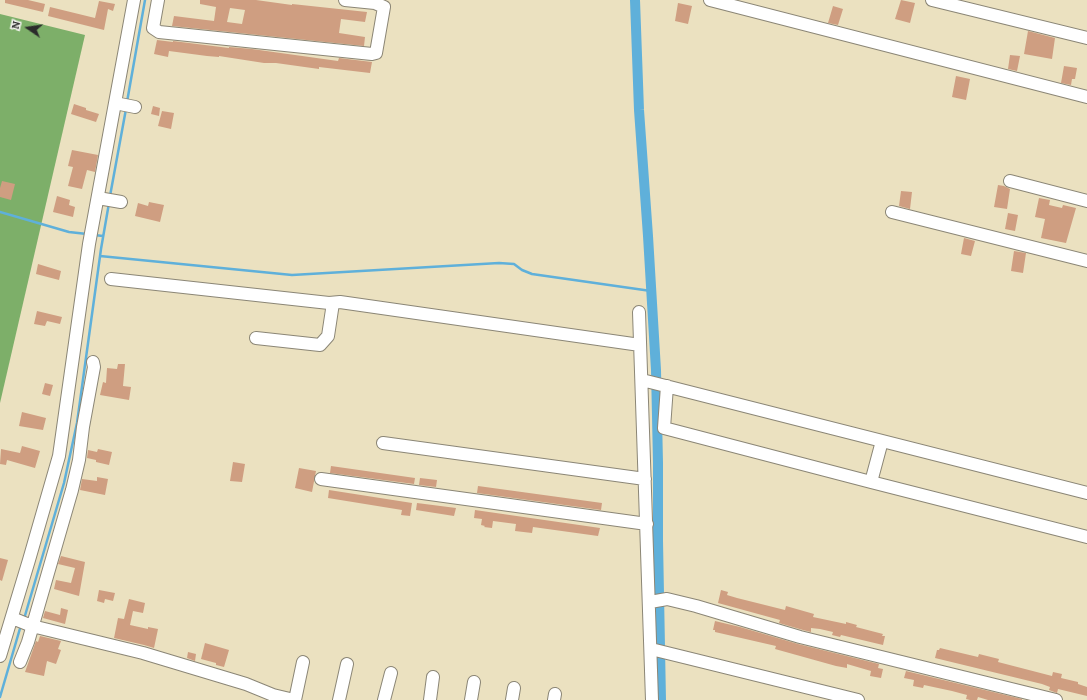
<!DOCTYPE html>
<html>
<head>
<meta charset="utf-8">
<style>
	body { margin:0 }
	#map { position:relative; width:1087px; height:700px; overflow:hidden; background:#ebe1c0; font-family:Alegreya,serif }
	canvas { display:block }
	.north { position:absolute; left:8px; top:8px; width:40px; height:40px; -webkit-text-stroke:3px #f6f6f2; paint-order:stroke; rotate:283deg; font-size:11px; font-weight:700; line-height:16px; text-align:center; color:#2b2b2b }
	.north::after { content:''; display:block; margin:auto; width:14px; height:18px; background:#2b2b2b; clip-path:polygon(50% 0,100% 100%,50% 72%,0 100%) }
</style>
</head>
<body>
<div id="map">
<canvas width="1087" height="700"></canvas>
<div class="north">N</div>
</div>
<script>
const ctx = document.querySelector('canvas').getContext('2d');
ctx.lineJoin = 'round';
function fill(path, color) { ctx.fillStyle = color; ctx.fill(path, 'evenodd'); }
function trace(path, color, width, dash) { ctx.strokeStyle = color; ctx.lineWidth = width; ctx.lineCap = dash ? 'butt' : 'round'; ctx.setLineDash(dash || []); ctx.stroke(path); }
fill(new Path2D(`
	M0,14L85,35L0,403Z`), '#7daf69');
trace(new Path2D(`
	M127,102L145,0
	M110,196L126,109
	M0,212L69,232L87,234
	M94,235L103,236
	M100,256L292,275L499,263L514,264L522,270L532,274L651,291
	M24,619L64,483L77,423L101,249L109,203
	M0,697L21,625`), '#5fb0da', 2.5);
trace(new Path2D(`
	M635,0L639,110L648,236L656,370L658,463V541L661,700`), '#5fb0da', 10);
fill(new Path2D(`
	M5,0H28L45,4L43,12L5,3Z
	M200,0H256L292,5V4L367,12L365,22L341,19L339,33L365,37L364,46L172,26L174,16L214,21L216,7L200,4ZM230,8L245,10L242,24L227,22Z
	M901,0L915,3L910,23L895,19Z
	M99,1L115,4L113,11L108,9L104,30L48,16L50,7L95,18Z
	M678,3L692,6L688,24L675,21Z
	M833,6L843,9L838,25L828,23Z
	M1028,31L1055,38L1052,59L1024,54Z
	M157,40L173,42V41L229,48V47L252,49L338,61L339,58L372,62L370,73L319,67V69L276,63H264L219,56V57L207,56L169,51L168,57L154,54Z
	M1010,55L1020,56L1017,71L1008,69Z
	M1064,66L1077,68L1075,79H1072L1071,85L1061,83Z
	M956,76L970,79L966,100L952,97Z
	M74,104L86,108V110L99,114L96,122L71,114Z
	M153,106L160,108L159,116L151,114Z
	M162,111L174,113L171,129L158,126Z
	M72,150L98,155L95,172L87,170L82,189L68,186L73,167L68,166Z
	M2,181L15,184L11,200L0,197V188Z
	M998,185L1004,186L1010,189L1007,209L994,207Z
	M901,191L912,192L910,209L899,206Z
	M57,196L70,200L69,205L75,207L73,217L53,212Z
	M1039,198L1050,200L1049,205L1062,208L1063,205L1076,208L1066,243L1041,238L1045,219L1035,217Z
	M149,202L164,205L160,222L135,216L138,203L148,206Z
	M1008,213L1018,215L1015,231L1005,229Z
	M964,238L975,241L971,256L961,254Z
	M1014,251L1026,253L1023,273L1011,271Z
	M38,264L61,271L59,280L36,274Z
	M37,311L62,317L60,324L47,321L45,326L34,324Z
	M118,364H125L123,386L131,387L129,400L100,395L103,382L106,383L107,368L117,369Z
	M45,383L53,385L50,396L42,394Z
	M22,412L46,418L43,430L19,426Z
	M22,446L40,451L35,468L7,460L6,465L0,464L1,449L20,453Z
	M98,449L112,452L109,465L96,462V460L87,458L88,450L97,452Z
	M233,462L245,464L242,482L230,481Z
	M331,466L415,478L414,484L330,473Z
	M299,468L316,471L312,492L295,488Z
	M97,477L108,479L105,495L80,490L82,479L97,481Z
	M420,478L437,480L436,487L419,485Z
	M478,486L602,503L601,510L477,493Z
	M329,490L412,503L410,516L401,515L402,510L328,498Z
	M417,503L456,508L454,516L416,510Z
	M475,510L600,528L598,536L533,527L532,533L515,531L516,524L493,521L492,528L484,527L485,526L481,525L482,519L474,518Z
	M61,556L85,562L79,596L54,589L56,580L71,583L75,568L58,564Z
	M0,558L8,560L2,581L0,580Z
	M99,590L115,593L113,601L105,599L104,603L97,601Z
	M721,590L728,592L727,595L737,598L785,610L786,606L814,614L813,617L846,624V622L857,625L856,627L883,634L882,636H885L883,645L841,635L840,637L832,635L833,632L820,629L811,628V632L803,630L779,623L780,620L718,603Z
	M129,599L145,603L143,613L133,611L130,625L148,629V627L158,629L154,648L144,645L114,638L118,618L124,619Z
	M61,608L68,610L65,624L43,618L45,611L60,615Z
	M715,621L740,627L798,644L879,664L878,668L883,669L881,678L870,676L871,671L847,664V668L836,666L775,649L776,646L715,632V630H713Z
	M40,636L61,641L58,649L61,650L56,664L47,661L44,676L25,672L36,641L38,642Z
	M205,643L229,650L224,667L216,665V663L201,659Z
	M940,648L978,657L979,654L999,659L998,662L1052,676L1053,672L1062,674L1061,678L1078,682V684L1087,687V696L1058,689L1057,693L1049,690L1050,687L1042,684L935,658L937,650H939Z
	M188,652L196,654L195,661L187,658Z
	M906,671L1022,699V700H988L978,697L977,700H970L966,699L967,695L952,691L924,685L923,688L913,686L914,680L904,678Z`), '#cf9e81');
const minor = new Path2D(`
	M158,0L153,28L159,32L372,54L376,53L384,7L375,3L345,0
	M710,0L1087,97
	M932,0L1087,38
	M115,103L135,107
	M1010,181L1087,201
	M98,198L121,202
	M892,212L1087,261
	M111,279L329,303L340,302L640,345
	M639,312L652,700
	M256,338L320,345L328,336L333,303
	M642,380L1087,493
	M667,386L664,428L871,482L1087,537
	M383,443L645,479
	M321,479L647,524
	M871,482L882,441
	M650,602L667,599L696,606L800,637L1056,700
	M12,618L32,626L143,653L246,684L273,695L294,700
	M651,649L858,700
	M0,656L29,560L59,456L89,244L134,0
	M20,662L28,642L72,490L79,460L83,427L94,367L93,362
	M295,700L303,662
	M339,700L347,664
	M384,700L391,673
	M430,700L433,677
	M471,700L474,682
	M512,700L514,688
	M554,700L555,694`);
trace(minor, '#8b8676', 14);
trace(minor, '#fff', 12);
</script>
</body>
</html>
